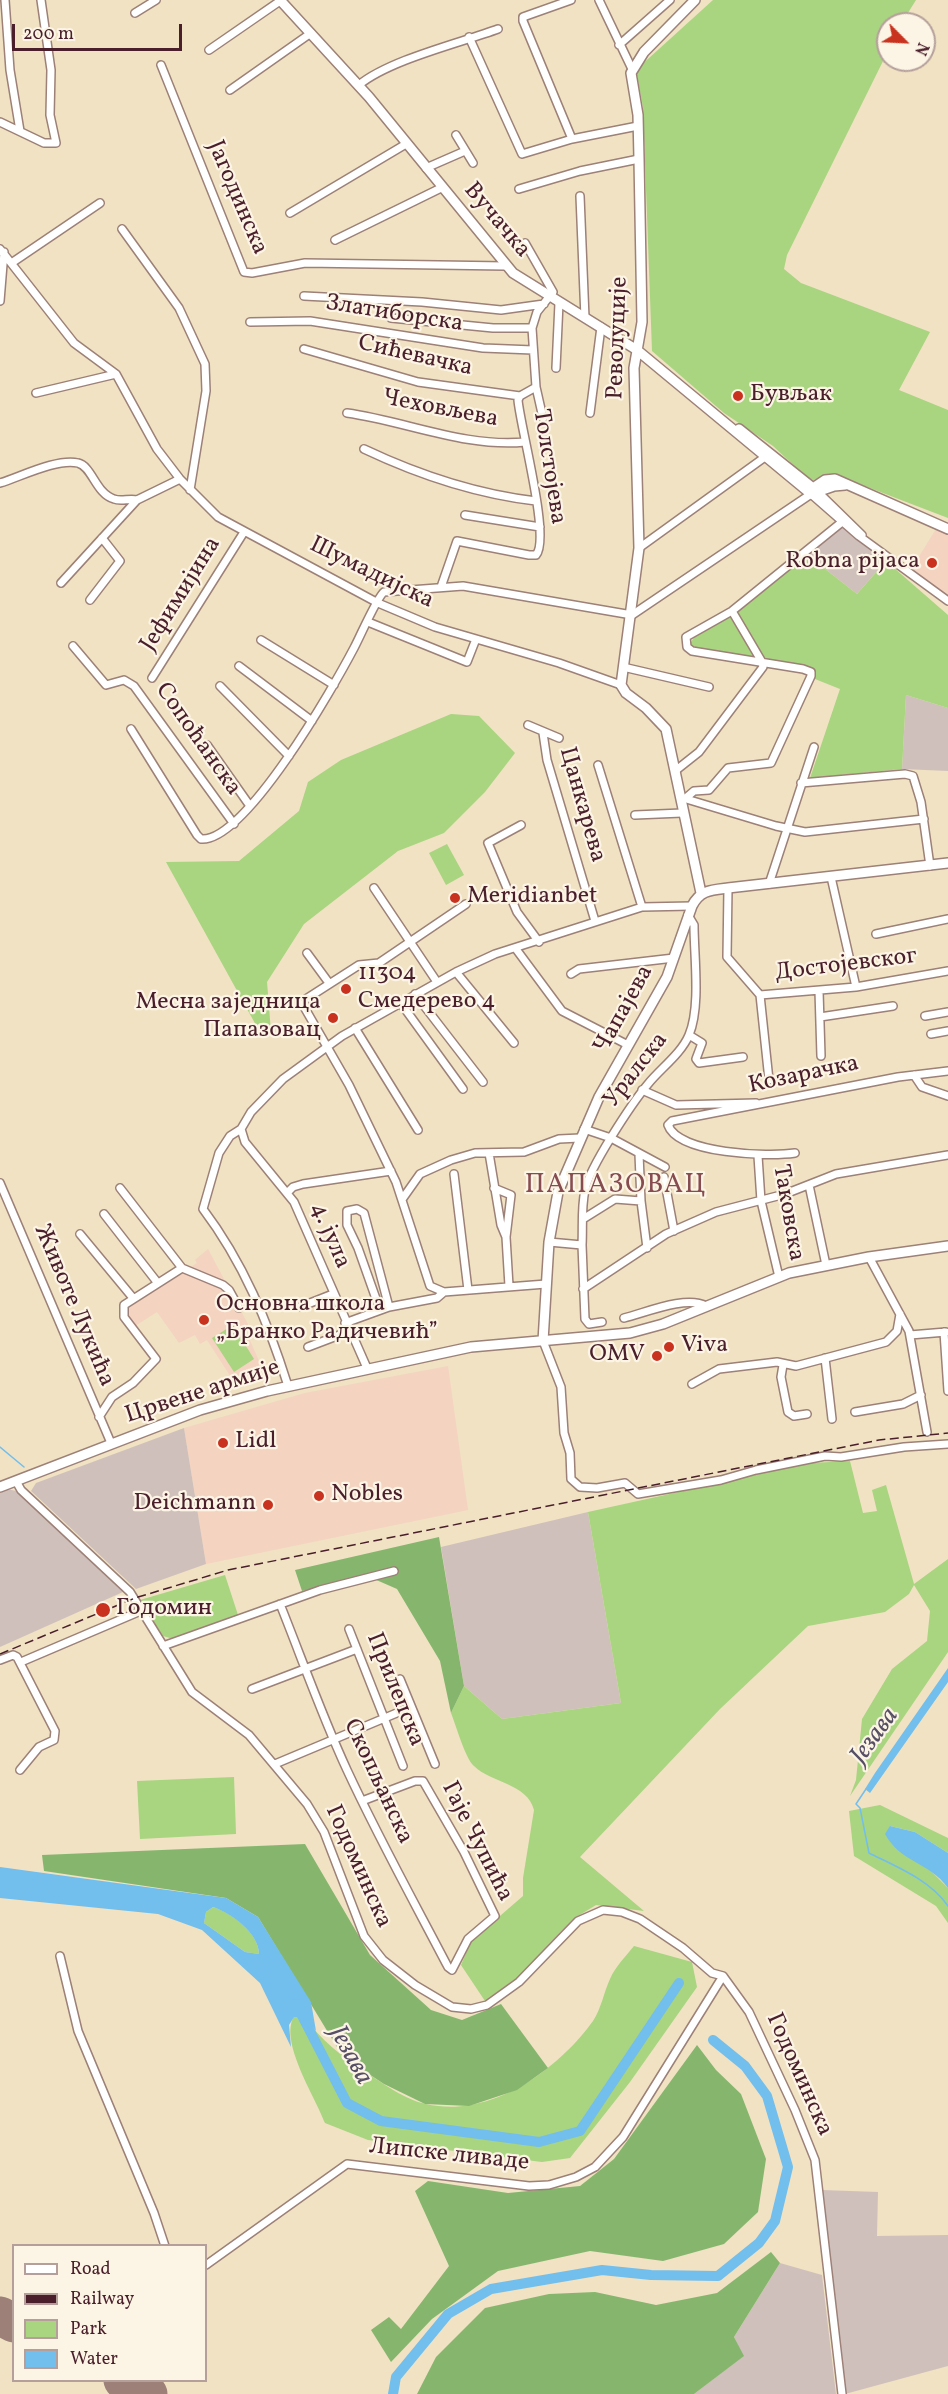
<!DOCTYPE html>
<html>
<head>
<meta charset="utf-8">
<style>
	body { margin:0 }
	#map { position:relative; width:948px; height:2394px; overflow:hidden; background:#f0e2c3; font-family:Vollkorn,serif }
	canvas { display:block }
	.legend { position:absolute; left:12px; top:2244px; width:195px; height:138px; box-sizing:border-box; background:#fcf5e5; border:2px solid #b59f9b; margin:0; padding:8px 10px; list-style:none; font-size:18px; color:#4a1f2b }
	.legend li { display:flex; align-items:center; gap:12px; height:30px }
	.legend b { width:30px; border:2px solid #b59f9b }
	.north { position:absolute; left:876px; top:12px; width:60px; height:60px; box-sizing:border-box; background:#fcf5e5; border:2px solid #b59f9b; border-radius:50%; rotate:114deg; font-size:16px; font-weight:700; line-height:24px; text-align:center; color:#4a1f2b }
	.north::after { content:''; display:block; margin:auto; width:21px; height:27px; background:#c8321e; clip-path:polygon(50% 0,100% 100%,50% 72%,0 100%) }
	.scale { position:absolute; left:12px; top:24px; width:170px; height:27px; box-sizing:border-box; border:3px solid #4a1f2b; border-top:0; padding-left:8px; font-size:18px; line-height:21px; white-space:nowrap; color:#4a1f2b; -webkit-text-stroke:4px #fcf5e5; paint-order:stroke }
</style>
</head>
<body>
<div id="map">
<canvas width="948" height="2394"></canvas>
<ul class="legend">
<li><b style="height:8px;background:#fff"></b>Road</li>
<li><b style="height:8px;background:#4a1f2b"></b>Railway</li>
<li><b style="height:16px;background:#a9d480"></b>Park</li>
<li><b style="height:16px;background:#72beec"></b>Water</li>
</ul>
<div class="north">N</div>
<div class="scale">200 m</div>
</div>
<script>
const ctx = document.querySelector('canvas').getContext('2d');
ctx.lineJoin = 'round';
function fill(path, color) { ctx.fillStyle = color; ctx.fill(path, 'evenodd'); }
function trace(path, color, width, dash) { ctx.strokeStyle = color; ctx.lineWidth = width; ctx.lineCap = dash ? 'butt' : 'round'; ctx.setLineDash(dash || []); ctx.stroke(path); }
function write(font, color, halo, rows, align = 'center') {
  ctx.font = font + ' Vollkorn,serif'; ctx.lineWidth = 4.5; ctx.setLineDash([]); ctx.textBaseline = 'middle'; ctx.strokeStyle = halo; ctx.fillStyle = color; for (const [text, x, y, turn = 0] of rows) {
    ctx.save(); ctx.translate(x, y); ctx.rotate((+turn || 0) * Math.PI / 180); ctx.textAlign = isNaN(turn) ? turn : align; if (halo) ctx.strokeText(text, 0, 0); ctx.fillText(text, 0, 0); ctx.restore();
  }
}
fill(new Path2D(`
	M936,529L948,534V597L910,571Z
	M208,1249L249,1326L245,1329L266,1377L236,1385L207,1340L200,1344L195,1335L179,1343L157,1312L135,1326L127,1314L129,1305L197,1263L195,1260Z
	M448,1366L468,1510L206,1564L184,1428L305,1393Z`), '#f4d3c0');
fill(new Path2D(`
	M841,523L886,561L857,594L806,554Z
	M906,695L948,708V771L902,769Z
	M184,1428L206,1564L136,1589L31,1491L36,1483Z
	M7,1489L16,1491L123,1592L0,1647V1493Z
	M588,1512L621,1703L502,1719L464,1686L441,1547Z
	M822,2190L878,2192L877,2236L948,2235V2366L845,2394Z
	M780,2263L822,2275L836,2394H694L743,2356L734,2337Z`), '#d0c0bc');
fill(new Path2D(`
	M713,0H916L901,24H888V51L787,255L784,269L801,283L930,332L899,390L948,410V518L836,475L813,480L805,476L773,446L724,413L652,351L643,107L637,75L638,68Z
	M806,554L857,594L886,561L948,615V708L906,695L902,769L810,778L840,689L815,679L814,670L705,652L690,644L696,634Z
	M451,714L479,716L515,753L485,792L444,833L398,851L304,924L267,982L271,1032L262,1036L166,862L239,861L299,811L308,782L341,760Z
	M447,844L464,875L446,885L429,853Z
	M233,1325L254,1359L234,1372L212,1338Z
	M850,1461L863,1513L877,1511L872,1490L886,1485L914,1584L948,1559V1652L850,1796L856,1780L862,1719L892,1669L927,1641L930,1611L914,1585L909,1594L885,1612L808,1626L720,1709L580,1857L644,1911L596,1905L578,1916L526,1972L485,2001L461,1965L471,1941L523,1896V1878L534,1810C527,1783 491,1783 474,1766C465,1758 456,1725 451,1713L464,1686L502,1719L621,1703L588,1512L810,1463Z
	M225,1575L238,1615L173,1639L163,1636L140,1600Z
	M234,1777L236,1834L140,1839L137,1781Z
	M880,1805L948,1838V1853L915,1832L890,1826L915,1861L926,1866L948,1888V1923L936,1906L854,1856L849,1811Z
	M213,1907C232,1913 259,1933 259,1954L245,1952L204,1923L206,1912Z
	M634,1946L692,1962L697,1987L630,2082L570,2158L542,2162L368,2140L325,2123C315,2096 279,2042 294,2016L305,2017C320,2040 343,2057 365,2072C383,2083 405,2100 426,2104C489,2119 557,2071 593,2021C601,2009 604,1992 610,1979C615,1967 626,1956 634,1946Z`), '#a9d480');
fill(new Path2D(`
	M439,1537L464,1686L451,1713L440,1661L397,1589L365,1575L302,1591L295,1570Z
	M305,1844L370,1955L431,2010L462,2020L501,2004L548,2068L517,2090L469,2106L425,2104L384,2084L343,2057L258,1917L226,1898L44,1871L42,1855Z
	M697,2045L716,2070L741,2094L766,2159L758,2212L724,2244L663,2261L590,2251L498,2271L432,2319L391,2362L371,2330L389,2317L401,2329L449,2266L415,2191L428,2181L508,2193L580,2186L614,2159Z
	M771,2252L780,2263L734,2337L744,2356L694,2394H417L436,2357L485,2308L549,2294L595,2292L656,2305L717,2293Z`), '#86b66e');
fill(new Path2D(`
	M948,1668V1682L870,1793L865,1789L875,1773Z
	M890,1826L915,1832L948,1853V1888C928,1861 901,1863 885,1834Z
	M0,1867L226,1898L258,1917L311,2002L316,2031L305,2017H294L289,2025L291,2047L260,1983L202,1930L158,1914L0,1898ZM213,1907C231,1913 259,1933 259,1954L245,1952L204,1923L206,1912Z`), '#72beec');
trace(new Path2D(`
	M0,1447L24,1467
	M866,1789L856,1804L860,1808L869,1853C897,1867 930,1880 948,1906`), '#72beec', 1.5);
trace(new Path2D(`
	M296,2004L347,2103L381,2121L539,2142L580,2131L679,1983
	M393,2394L396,2377L448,2314L491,2289L602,2270L651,2275L718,2276L759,2243L775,2221L788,2167L767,2096L745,2066L713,2040`), '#72beec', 10);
trace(new Path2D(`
	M0,2316L14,2323
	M123,2380L148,2394`), '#9d8077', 39);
const street = new Path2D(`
	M5,0L10,70L20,131
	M571,0L523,17V21L572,139
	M599,0L632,69
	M135,13L156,0
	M469,37L522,154L572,139L638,126
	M619,45L670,0
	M209,50L280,1
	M161,65L244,272L252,273L305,263L505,266
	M359,85C389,60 460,43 498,29
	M230,90L311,33
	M0,122L44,143H56L50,115L51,70L41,0
	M456,135L473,163
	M426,168L465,151
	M519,189L580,171L639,159
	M580,196L585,318
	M290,213L406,144
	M122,229L179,308L205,364L206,391L190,490
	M335,240L441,188
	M0,249L74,343L116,374L157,449L180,479L218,517L378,603L435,627L559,663L621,685
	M13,262L100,203
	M304,296L422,302L501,310L544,304
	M0,301L4,252
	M391,318L493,328H532
	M250,322L310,321L483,348L533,350
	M304,349L418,382L520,396
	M556,368L559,303
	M536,387L543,418
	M36,393L116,374
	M347,413C405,421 466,448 525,442
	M590,413L601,327
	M364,449C419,475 476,494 536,501
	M0,483C20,477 57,458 78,463C92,466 96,494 114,499C121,502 129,498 137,500
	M817,491L862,535
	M465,515L540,527
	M639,548L765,457
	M61,583L137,500L180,479
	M441,587L457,541L529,555H536C551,539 520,426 518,400L520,396L536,387L532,328L537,312L553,292L525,243
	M90,600L120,561L102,538
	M368,622L467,662L476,639
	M261,640L334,685
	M73,646L106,685L124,680L134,686L234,824
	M239,666L312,721
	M623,667L709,687
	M152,678L244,532
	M220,686L289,756
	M528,725L559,738
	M131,729L197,835L201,839C245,843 334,686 354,648C360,637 377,597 384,592L463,586L632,615L811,494L859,536L948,601
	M543,733L547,760L595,921
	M207,745L250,806
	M598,765L642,907
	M675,771L699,752L763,667L762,662L732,611
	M801,783L905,774L913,776L921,802L930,866
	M687,797L694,791L709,790L728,768L771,763L811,676V672L803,669L692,651L687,647L686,637L732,611L842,522
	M683,798L776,826L805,832L924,819
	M635,815L682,813
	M521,825L488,843L517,912L539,942
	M831,877L856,987
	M769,884L814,747
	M374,888L437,982
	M728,888L727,957L760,995L856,987L948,971
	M466,904L379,963L359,965L306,999L303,1005L349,1085L396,1182L430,1286L444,1292L546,1284
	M876,934L948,919
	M516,949L562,1011L628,1045
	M307,953L329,983
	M456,972L514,1043
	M571,974L579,969L674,958
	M819,991L821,1056
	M415,994L483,1082
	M760,995L769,1080
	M400,1002L463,1089
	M925,1016L948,1012
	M820,1017L893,1006
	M355,1028L418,1130
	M931,1034L948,1031
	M689,1035L702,1043L696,1059L699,1063L743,1057
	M914,1075L922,1087L948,1096
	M642,1090L676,1105L756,1103
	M241,1129L245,1142L294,1202L367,1368
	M584,1129L611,1138L665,1167
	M489,1153L501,1225L506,1237
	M795,1153C769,1157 678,1154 668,1125L672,1121L898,1077L948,1071
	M639,1154L641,1201L647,1248
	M758,1156L761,1201L779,1277
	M454,1174L468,1290
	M664,1177L674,1231
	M0,1183L111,1443
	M809,1185L826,1265
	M120,1188L182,1268L223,1285L229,1290L239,1308
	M494,1188L511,1195L506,1237L509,1286
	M287,1193L293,1187L303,1184L391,1171
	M403,1198L420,1174L451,1160L475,1153L524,1152L559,1139L580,1138
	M104,1214L157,1282
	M583,1219L615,1199L641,1201
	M80,1234L133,1298
	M549,1242L582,1245C583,1227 581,1208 585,1190C589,1168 632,1103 648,1084C661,1068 681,1054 689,1035C701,1007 694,956 694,925L688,915
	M582,1245L585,1319L589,1324L602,1322
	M869,1257L909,1331L927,1432
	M583,1289L666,1234L716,1212L785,1194L836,1174L948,1155
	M300,1307L333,1294
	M380,1310L358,1248L347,1225V1211L357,1209L364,1213L389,1307
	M624,1318C645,1313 686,1295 706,1306
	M345,1323L389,1307L437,1298L444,1292
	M944,1332L948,1391
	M910,1335L946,1332
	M543,1341L561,1387L564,1433L570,1453L571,1479L580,1487L597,1488L625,1483L638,1494L721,1480L756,1470L825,1456L841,1457L904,1447L948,1444
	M308,1347L350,1331
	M825,1358L832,1419
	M783,1365L781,1377L788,1412L794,1416L807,1414
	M692,1384L719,1369L777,1362L796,1366L886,1342L897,1331L900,1314
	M288,1386C268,1322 243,1262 203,1209L219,1153L230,1136L241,1129L251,1112L283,1079L342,1036L456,972L495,954L642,907L692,906
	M855,1412L903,1404L921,1395
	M99,1417L112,1397L133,1383L156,1359L124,1317V1305L182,1268
	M16,1481L21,1490L130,1592L192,1692L249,1735L307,1804L324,1832L364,1936L383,1960L415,1985L452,2007L471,2009L487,2005L519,1982L578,1921L603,1910L622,1912L640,1919L683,1948L712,1973L723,1976L749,2012L795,2110L815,2160L842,2394
	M280,1604C302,1659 322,1716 347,1770C378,1837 414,1902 448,1967L452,1970L468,1939L495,1916L464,1852L423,1781H415L362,1801
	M349,1629L403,1766
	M163,1646L320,1590L394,1571
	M0,1660L13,1655L17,1657L55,1731L54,1740L39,1747L20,1770
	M21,1662L143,1610
	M400,1679L435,1764
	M252,1689L357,1649
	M275,1764L411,1707
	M60,1956L78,2031L154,2213L165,2246
	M206,2265L347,2164L529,2186L549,2185L576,2177L595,2167L623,2137L723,1976`);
const secondary = new Path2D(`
	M280,0L369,97L513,273L637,350L811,494
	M695,0L644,52L631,73L638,115L639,159L642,322L634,368L639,548L621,685L626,693L646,708L666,729L701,893
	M739,429L813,488
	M813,488L825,480L835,479L948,529
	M811,494L834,486L845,485
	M543,1341L549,1242L558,1192L599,1097L667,977L692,906C700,890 711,890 728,888L948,863
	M0,1487L200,1410L267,1391L471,1347L630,1333L663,1324L789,1273L869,1257L948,1246`);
trace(street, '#9d8077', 10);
trace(secondary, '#9d8077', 12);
trace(street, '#fff', 7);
trace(secondary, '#fff', 9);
trace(new Path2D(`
	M0,1654L135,1598L228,1570L879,1440L948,1433`), '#4a1f2b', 1.5, [9, 4.5]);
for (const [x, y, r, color] of [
	[738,396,6,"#c8321e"],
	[932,563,6,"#c8321e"],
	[455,898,6,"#c8321e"],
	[346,989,6,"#c8321e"],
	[333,1018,6,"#c8321e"],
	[204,1320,6,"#c8321e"],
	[669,1347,6,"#c8321e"],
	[657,1356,6,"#c8321e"],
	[223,1443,6,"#c8321e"],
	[319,1496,6,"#c8321e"],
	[268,1505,6,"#c8321e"],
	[103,1610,8,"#c8321e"]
]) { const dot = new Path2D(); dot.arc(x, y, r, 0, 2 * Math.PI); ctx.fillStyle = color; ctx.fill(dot); trace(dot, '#fcf5e5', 2); }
write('24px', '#4a1f2b', '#fcf5e5', [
	["Јагодинска",236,198,67],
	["Вучачка",496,221,50],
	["Златиборска",394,315,9],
	["Револуције",619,338,-88],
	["Сићевачка",415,357,13],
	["Чеховљева",440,410,11],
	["Толстојева",548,467,81],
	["Шумадијска",371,574,26],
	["Јефимијина",182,595,-58],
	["Сопоћанска",197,740,55],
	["Цанкарева",581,805,74],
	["Достојевског",846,966,-7],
	["Чапајева",625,1010,-61],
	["Уралска",637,1071,-52],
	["Козарачка",804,1076,-12],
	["Таковска",787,1213,80],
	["4. јула",329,1236,67],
	["Животе Лукића",73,1306,67],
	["Црвене армије",203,1393,-18],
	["Прилепска",394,1690,68],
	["Скопљанска",377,1782,65],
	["Гаје Чупића",476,1842,63],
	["Годоминска",357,1867,66],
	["Годоминска",798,2075,66],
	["Липске ливаде",449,2156,6]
]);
write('24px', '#4a1f2b', '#fcf5e5', [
	["Бувљак",750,396],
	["Robna pijaca",920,563,"right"],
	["Meridianbet",467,898],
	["11304",358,975],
	["Смедерево 4",358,1003],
	["Месна заједница",321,1004,"right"],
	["Папазовац",321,1032,"right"],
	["Основна школа",216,1306],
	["„Бранко Радичевић”",216,1334],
	["Viva",681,1347],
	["OMV",645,1356,"right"],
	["Lidl",235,1443],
	["Nobles",331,1496],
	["Deichmann",256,1505,"right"],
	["Годомин",116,1610]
], 'left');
write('italic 26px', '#564f65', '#fcf5e5', [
	["Језава",876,1737,-54],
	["Језава",349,2056,61]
]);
ctx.letterSpacing = '1.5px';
write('27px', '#874c50', '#fcf5e5', [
	["ПАПАЗОВАЦ",616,1187]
]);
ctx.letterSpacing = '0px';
</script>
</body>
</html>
